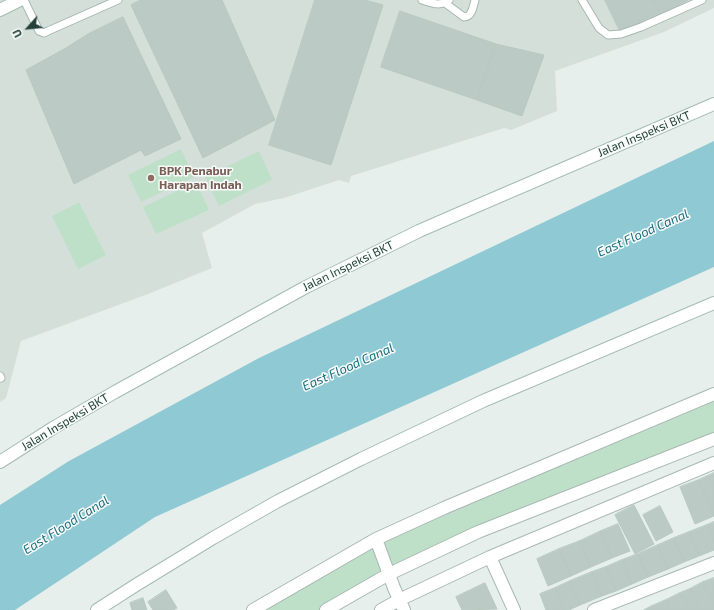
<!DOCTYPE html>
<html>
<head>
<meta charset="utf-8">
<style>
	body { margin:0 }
	#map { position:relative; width:714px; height:610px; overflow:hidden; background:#e6efeb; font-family:"Exo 2",sans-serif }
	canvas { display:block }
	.north { position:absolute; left:8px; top:8px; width:40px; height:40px; -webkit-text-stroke:3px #f7fbf9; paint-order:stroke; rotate:243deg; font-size:11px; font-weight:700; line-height:16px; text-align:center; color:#24423a }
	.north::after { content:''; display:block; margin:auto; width:14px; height:18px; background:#24423a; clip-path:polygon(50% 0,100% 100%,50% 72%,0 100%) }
</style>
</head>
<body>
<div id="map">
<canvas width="714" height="610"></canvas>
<div class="north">U</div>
</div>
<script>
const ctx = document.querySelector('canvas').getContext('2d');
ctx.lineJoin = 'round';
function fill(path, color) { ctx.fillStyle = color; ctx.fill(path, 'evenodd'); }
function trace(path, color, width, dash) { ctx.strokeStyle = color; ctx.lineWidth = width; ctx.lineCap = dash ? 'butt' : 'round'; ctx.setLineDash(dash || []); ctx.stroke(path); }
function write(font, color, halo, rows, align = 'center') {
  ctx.font = font + ' "Exo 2",sans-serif'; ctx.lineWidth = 3; ctx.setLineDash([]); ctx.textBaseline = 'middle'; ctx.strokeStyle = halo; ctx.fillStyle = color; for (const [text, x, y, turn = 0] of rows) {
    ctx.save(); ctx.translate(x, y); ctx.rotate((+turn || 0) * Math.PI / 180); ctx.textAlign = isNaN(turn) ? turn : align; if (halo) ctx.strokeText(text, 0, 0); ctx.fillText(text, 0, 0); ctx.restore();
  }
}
fill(new Path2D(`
	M0,0H714V8L664,32L555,71L557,111L511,130L504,128L351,176L349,183L339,180L284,198L255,204L202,233L212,268L148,294L21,341L6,398L0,402Z`), '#d4dfda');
fill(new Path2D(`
	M181,149L194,177L141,202L128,175Z
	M259,151L272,180L219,206L205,177Z
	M196,182L209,210L156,234L143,207Z
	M79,202L106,255L78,269L52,216Z
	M714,394V439L478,531L320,610H254L444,508Z`), '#bfe0c8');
fill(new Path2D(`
	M714,141V267L155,517L15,610H0V505L69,461L259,358Z`), '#8ec9d4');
const building = new Path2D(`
	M141,0H222L275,120L203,158L131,5Z
	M315,0H365L383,5L331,165L269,145Z
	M605,0H654L661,14L621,33Z
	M654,0H688L661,14Z
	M400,11L496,44L477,100L381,67Z
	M123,17L181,139L145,156L141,150L74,184L26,70L66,48L88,34Z
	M496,44L544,55L522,116L477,100Z
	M714,473V516L699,480Z
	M699,480L714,516L695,524L680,487Z
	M634,505L654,544L635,554L615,515Z
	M660,506L673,532L656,541L643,515Z
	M714,522V542L707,525Z
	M618,524L630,551L612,558L601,531Z
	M707,525L714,542V550L699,556L689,532Z
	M601,531L612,558L591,567L580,541Z
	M689,532L699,556L684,562L674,538Z
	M674,538L684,562L668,569L658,545Z
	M580,541L591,567L571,576L559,549Z
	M658,545L668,569L648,577L638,554Z
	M559,549L571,576L548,586L537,559Z
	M638,554L648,577L632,584L622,560Z
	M622,560L632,584L616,591L606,567Z
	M606,567L616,591L602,596L592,572Z
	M592,572L602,596L580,605L570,581Z
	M714,578V605L703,582Z
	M570,581L580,605L569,610H564L555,588Z
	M703,582L714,605V610H700L690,589Z
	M485,583L497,609L462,610L456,597Z
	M555,588L564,610H546L540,594Z
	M690,589L700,610H688L680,593Z
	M166,590L177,608L173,610H153L148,602Z
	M680,593L688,610H670L666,600Z
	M143,598L147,610H132L130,603Z
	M666,600L670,610H654L652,606Z
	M652,606L654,610H644Z`);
fill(building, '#bbcac4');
trace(building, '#b8c9c2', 1);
const lane = new Path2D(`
	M24,0L39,31L44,33L48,31L118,0
	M422,0C432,3 440,7 449,0
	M582,0L599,28L608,35L621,34L641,27L702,0
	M445,3L464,17C472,17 473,7 475,0
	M0,376L1,378`);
const street = new Path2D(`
	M376,539L394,588L404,610
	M490,557L514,610
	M253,610L376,539L444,508L714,394
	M326,610L389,574L478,532L714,439
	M381,610L399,600L490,557L714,463
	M594,610L714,563`);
const secondary = new Path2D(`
	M0,10L20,0
	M0,462L53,428L115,392L306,287L419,231L465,211L714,104
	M97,610L136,585L213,538L278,501L361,459L483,401L714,303`);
trace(lane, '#a8b8b2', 9);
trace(street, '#a8b8b2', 14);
trace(secondary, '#a4bbb3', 14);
trace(lane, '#fff', 7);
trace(street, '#fff', 12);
trace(secondary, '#fff', 12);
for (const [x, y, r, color] of [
	[151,178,4,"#8d6e63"]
]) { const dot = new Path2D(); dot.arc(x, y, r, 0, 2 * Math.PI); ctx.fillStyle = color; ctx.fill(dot); trace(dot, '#f7fbf9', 1.5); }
write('12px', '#24423a', '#f7fbf9', [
	["Jalan Inspeksi BKT",644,134,-23],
	["Jalan Inspeksi BKT",348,266,-26],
	["Jalan Inspeksi BKT",65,422,-31]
]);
write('bold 12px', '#785e54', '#f7fbf9', [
	["BPK Penabur",159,171],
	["Harapan Indah",159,185]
], 'left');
write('italic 13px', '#1c6f80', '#f7fbf9', [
	["East Flood Canal",643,233,-24],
	["East Flood Canal",348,367,-24],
	["East Flood Canal",66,525,-32]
]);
</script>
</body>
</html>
